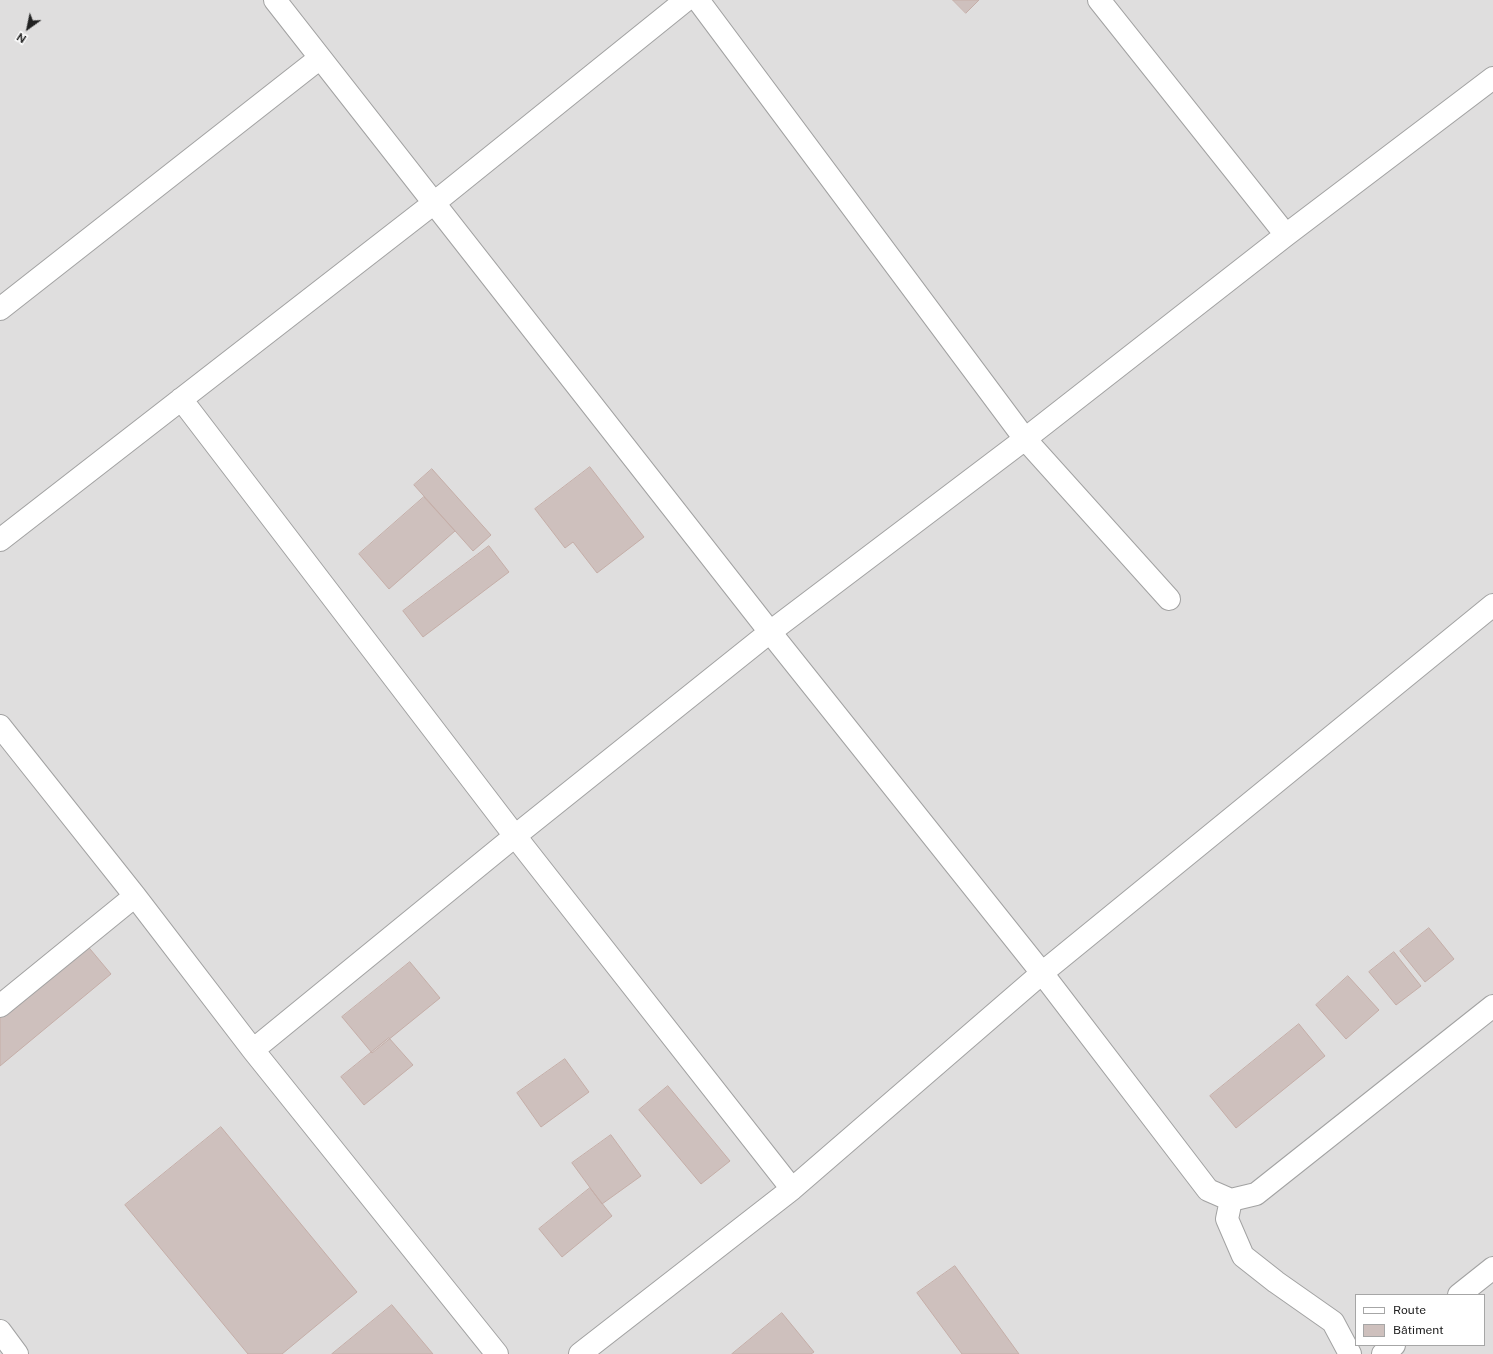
<!DOCTYPE html>
<html>
<head>
<meta charset="utf-8">
<style>
	body { margin:0 }
	#map { position:relative; width:1493px; height:1354px; overflow:hidden; background:#f2ece7; font-family:"Public Sans",sans-serif }
	canvas { display:block }
	.legend { position:absolute; left:1355px; top:1294px; width:130px; height:52px; box-sizing:border-box; background:#fff; border:1px solid #a6a6a6; margin:0; padding:5px 7px; list-style:none; font-size:12px; color:#212121 }
	.legend li { display:flex; align-items:center; gap:8px; height:20px }
	.legend b { width:20px; border:1px solid #a6a6a6 }
	.north { position:absolute; left:8px; top:8px; width:40px; height:40px; -webkit-text-stroke:3px #fff; paint-order:stroke; rotate:213deg; font-size:11px; font-weight:700; line-height:16px; text-align:center; color:#212121 }
	.north::after { content:''; display:block; margin:auto; width:14px; height:18px; background:#212121; clip-path:polygon(50% 0,100% 100%,50% 72%,0 100%) }
</style>
</head>
<body>
<div id="map">
<canvas width="1493" height="1354"></canvas>
<ul class="legend">
<li><b style="height:5px;background:#fff"></b>Route</li>
<li><b style="height:11px;background:#cec0bd"></b>Bâtiment</li>
</ul>
<div class="north">N</div>
</div>
<script>
const ctx = document.querySelector('canvas').getContext('2d');
ctx.lineJoin = 'round';
function fill(path, color) { ctx.fillStyle = color; ctx.fill(path, 'evenodd'); }
function trace(path, color, width, dash) { ctx.strokeStyle = color; ctx.lineWidth = width; ctx.lineCap = dash ? 'butt' : 'round'; ctx.setLineDash(dash || []); ctx.stroke(path); }
fill(new Path2D(`
	M0,0H1493V1354H0ZM1356,1295H1484V1345H1356Z`), '#dfdede');
const building = new Path2D(`
	M953,0H979L966,13Z
	M590,467L644,537L597,573L573,542L565,548L535,509Z
	M432,469L491,535L473,551L414,485Z
	M424,497L455,531L389,589L359,554Z
	M489,546L509,572L423,637L403,611Z
	M1429,928L1454,959L1425,982L1400,951Z
	M75,931L111,974L0,1066V992Z
	M1394,952L1421,986L1396,1005L1369,972Z
	M410,962L440,998L372,1053L342,1017Z
	M1348,976L1379,1010L1346,1039L1316,1005Z
	M1299,1024L1325,1056L1236,1128L1210,1096Z
	M389,1038L413,1065L364,1105L341,1077Z
	M565,1059L589,1092L541,1127L517,1093Z
	M668,1086L730,1161L701,1184L639,1110Z
	M221,1127L357,1292L282,1354H248L125,1205Z
	M611,1135L641,1176L602,1204L572,1163Z
	M590,1188L612,1216L562,1257L539,1229Z
	M955,1266L1019,1354H962L917,1293Z
	M392,1305L433,1354H332Z
	M782,1313L814,1352L811,1354H732Z`);
fill(building, '#cec0bd');
trace(building, '#c5aea8', 1);
const street = new Path2D(`
	M275,0L770,632L1042,973L1208,1190L1231,1200L1256,1194L1493,1006
	M698,0L1025,439L1169,599
	M1099,0L1286,235
	M0,309L320,58
	M181,399L515,836L792,1189
	M0,540L434,203L686,0
	M0,726L135,896L253,1050L497,1354
	M0,1006L135,896
	M253,1050L515,836L770,632L1025,439L1286,235L1493,78
	M1231,1200L1227,1219L1243,1256L1276,1282L1333,1322L1350,1354
	M1459,1295L1493,1268
	M0,1331L17,1354
	M580,1354L792,1189L1042,973L1493,605
	M1383,1354L1394,1345`);
trace(street, '#a2a2a2', 24);
trace(street, '#fff', 22);
</script>
</body>
</html>
